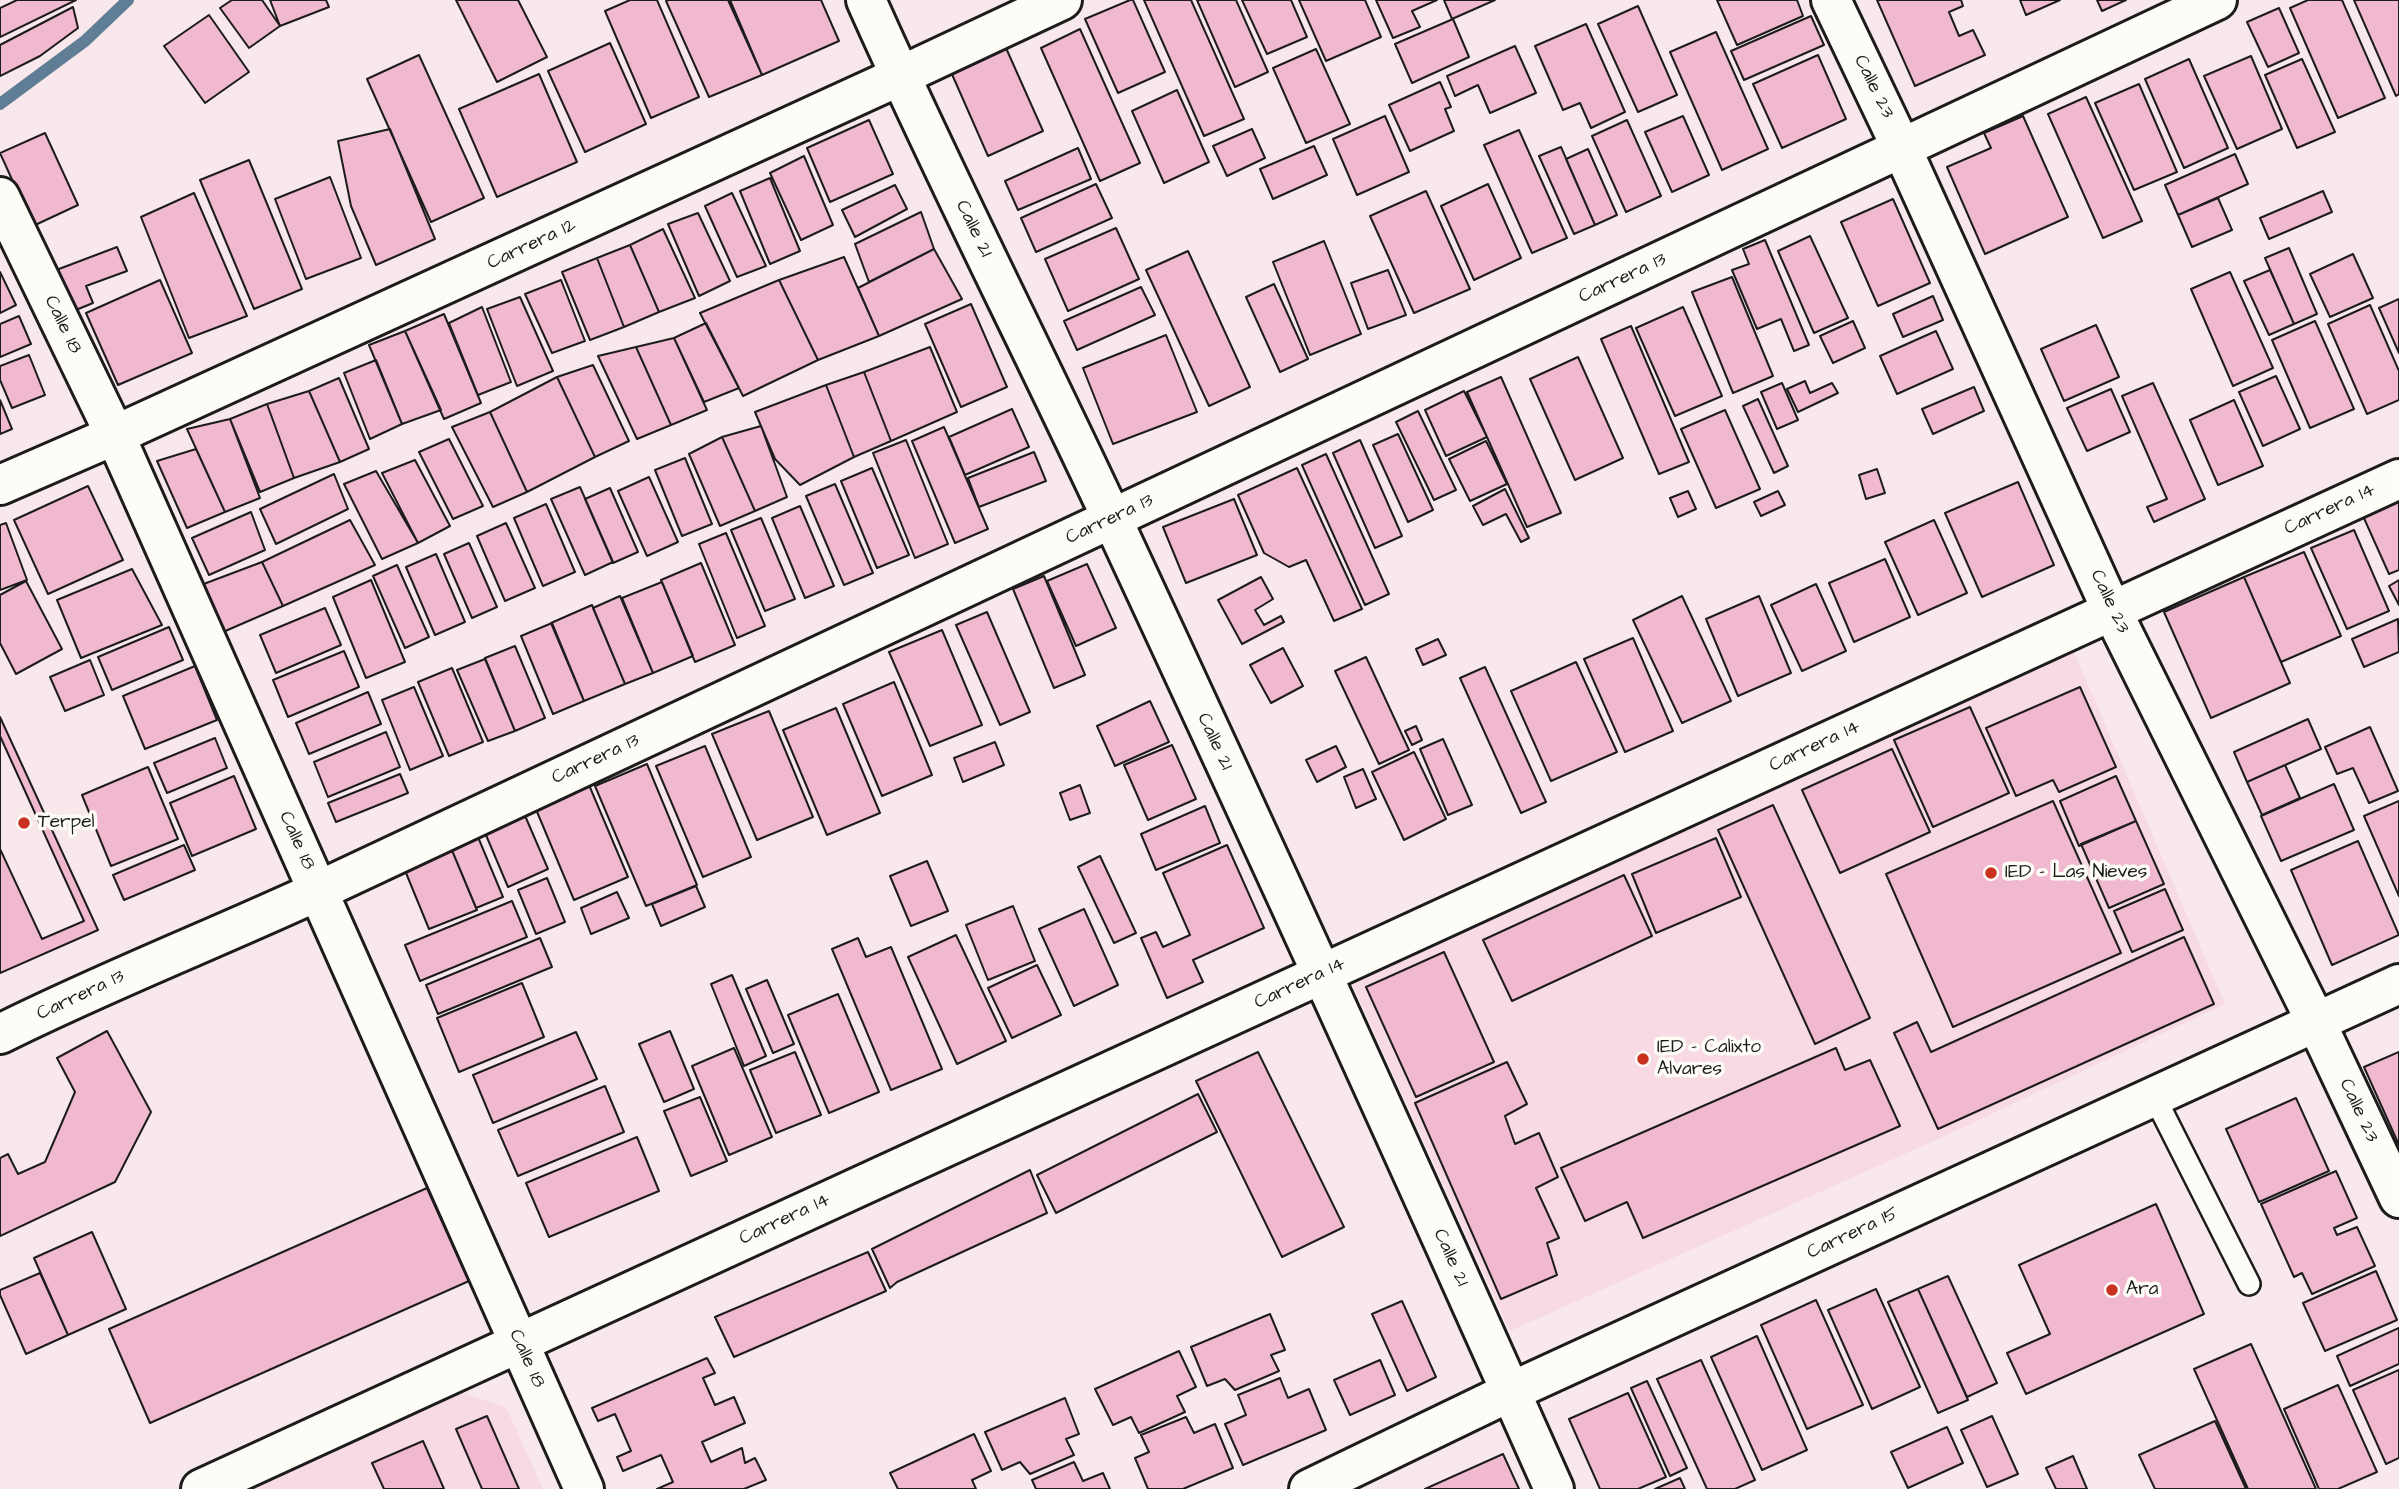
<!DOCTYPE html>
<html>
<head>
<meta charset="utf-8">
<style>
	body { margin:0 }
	canvas { display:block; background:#f9e8eb }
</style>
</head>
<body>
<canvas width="2399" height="1489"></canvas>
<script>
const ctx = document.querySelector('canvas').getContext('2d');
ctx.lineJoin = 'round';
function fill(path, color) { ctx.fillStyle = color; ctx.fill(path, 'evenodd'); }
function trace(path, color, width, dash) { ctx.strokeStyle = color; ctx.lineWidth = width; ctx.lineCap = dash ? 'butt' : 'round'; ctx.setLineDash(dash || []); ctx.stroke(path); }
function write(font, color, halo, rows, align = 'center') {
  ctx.font = font + ' "Architects Daughter",sans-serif'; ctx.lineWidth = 7; ctx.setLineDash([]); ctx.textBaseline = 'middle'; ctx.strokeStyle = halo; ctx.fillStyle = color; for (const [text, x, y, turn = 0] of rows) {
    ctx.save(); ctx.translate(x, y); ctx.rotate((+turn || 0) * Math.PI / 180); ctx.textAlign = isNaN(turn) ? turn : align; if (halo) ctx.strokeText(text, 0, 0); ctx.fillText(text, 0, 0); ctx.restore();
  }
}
fill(new Path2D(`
	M2074,652L2225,1004L1936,1140L1510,1331L1350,979Z
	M453,1390L506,1407L543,1489H244Z`), '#f7dae3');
trace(new Path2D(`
	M0,104L85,41L128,0`), '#5f7e96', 12);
const building = new Path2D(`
	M17,0H76L0,37V8Z
	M232,0H262L280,26L249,48L220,8Z
	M270,0H326L329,7L280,26Z
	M456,0H518L547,57L497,82Z
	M630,0H657L699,97L651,118L605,11Z
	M669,0H728L762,75L709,97L666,1Z
	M730,0H821L839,41L762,75Z
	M1130,0H1133L1165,72L1118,93L1085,19Z
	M1144,0H1191L1244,119L1204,136Z
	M1197,0H1236L1268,72L1235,87Z
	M1242,0H1291L1307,37L1267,54Z
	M1299,0H1365L1381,37L1326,61Z
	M1376,0H1437L1412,11L1420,27L1393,38Z
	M1444,0H1495L1452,19Z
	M1717,0H1797L1803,16L1737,45Z
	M1877,0H1961L1963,6L1949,12L1959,36L1973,30L1985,55L1915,86Z
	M2020,0H2060L2026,15Z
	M2097,0H2126L2102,11Z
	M2308,0H2342L2385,98L2338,118L2290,8Z
	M2354,0H2399V94L2396,96Z
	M1638,6L1677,95L1638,112L1598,24Z
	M73,7L78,28L40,56L0,76V45Z
	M2279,8L2299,53L2268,67L2247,22Z
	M209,15L249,72L205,103L164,46Z
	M1811,16L1824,45L1744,80L1731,51Z
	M1453,19L1469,57L1412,83L1395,44Z
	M1586,24L1625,112L1591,128L1580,103L1563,110L1535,46Z
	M1080,29L1140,163L1100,181L1041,48Z
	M1716,32L1768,149L1722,170L1670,52Z
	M610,43L646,124L585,152L548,71Z
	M1515,46L1536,93L1490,113L1478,85L1455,96L1447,76Z
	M1006,48L1043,131L988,156L951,72Z
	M1316,49L1350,124L1306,143L1273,68Z
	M419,55L484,198L431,222L367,79Z
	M1818,55L1846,119L1782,148L1753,84Z
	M2251,56L2282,129L2237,149L2204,76Z
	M2189,59L2228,148L2184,168L2145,79Z
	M2302,59L2335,132L2297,148L2265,75Z
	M539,74L577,162L497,197L459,109Z
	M1440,82L1451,107L1445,109L1454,131L1410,151L1389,105Z
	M2139,84L2177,172L2134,190L2095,103Z
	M1177,90L1209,162L1164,183L1132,111Z
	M2086,97L2142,221L2103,238L2048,114Z
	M1385,116L1409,172L1357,195L1333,139Z
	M1683,116L1709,175L1672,192L1645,132Z
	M2023,116L2068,217L1985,254L1947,167L1991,148L1984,133Z
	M869,120L893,174L830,202L807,148Z
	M1627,120L1661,196L1626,212L1592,136Z
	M390,129L435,239L376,265L351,206L338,141Z
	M1252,129L1265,158L1227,176L1213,146Z
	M1519,130L1567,238L1532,253L1484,145Z
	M45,133L78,205L33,226L0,153Z
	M1314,146L1327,175L1273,199L1260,169Z
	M1561,147L1595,225L1574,234L1539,156Z
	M1078,148L1091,179L1018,210L1005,181Z
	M1588,149L1617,215L1595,225L1566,159Z
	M2235,154L2248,184L2178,215L2165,185Z
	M804,156L833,225L801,240L770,173Z
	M249,160L302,289L254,309L200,180Z
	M330,177L361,258L306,279L275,199Z
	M770,178L800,251L770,264L740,191Z
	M1096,184L1112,218L1036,252L1021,218Z
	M1488,184L1521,258L1474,280L1441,206Z
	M895,185L907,209L855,237L842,210Z
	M1426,191L1470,289L1414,313L1370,216Z
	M2323,191L2332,212L2269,239L2260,218Z
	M194,193L247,316L189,338L141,217Z
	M732,193L766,266L737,277L705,206Z
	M2218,198L2232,230L2192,247L2178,215Z
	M1893,199L1930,283L1878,306L1841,222Z
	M921,212L934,249L869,282L855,244Z
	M698,213L730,281L699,296L668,224Z
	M1116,228L1139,279L1068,311L1045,259Z
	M663,229L695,298L659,312L630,245Z
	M1810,236L1848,318L1814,333L1778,251Z
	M1765,240L1809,345L1794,351L1781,319L1757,329L1732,270L1749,264L1743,249Z
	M1324,241L1361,334L1310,355L1273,262Z
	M630,245L659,312L624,327L597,258Z
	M117,247L127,271L86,286L93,303L66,314L51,272Z
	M2289,248L2317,314L2294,324L2265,258Z
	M934,249L962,299L879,336L858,288Z
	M1188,251L1250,387L1209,406L1146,270Z
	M2353,254L2373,298L2330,317L2310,274Z
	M844,257L879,336L818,360L779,280Z
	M597,258L624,327L590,340L562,272Z
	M1388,270L1406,315L1368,329L1351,283Z
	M2270,270L2294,324L2269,335L2244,281Z
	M0,272L16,305L0,313Z
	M2230,272L2273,368L2233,386L2191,289Z
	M1732,277L1773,376L1733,393L1692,292Z
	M160,280L192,353L118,385L86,313Z
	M561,280L585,341L552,353L525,294Z
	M779,280L818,360L743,396L700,313Z
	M1274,284L1308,359L1280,372L1246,297Z
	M1141,287L1155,315L1077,350L1064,321Z
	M1933,296L1943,320L1903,337L1893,314Z
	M520,297L553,371L517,386L487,309Z
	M2399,299V353L2379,308Z
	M971,304L1007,387L961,407L925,324Z
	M2370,305L2399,371V400L2367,414L2328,324Z
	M482,307L511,382L478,395L449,323Z
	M1683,307L1722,396L1675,416L1636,328Z
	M444,314L481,403L444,419L405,331Z
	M19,316L31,344L0,357V324Z
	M1853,321L1865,348L1833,363L1820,336Z
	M2315,321L2354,409L2310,428L2272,340Z
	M706,323L739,388L704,402L674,338Z
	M2096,325L2119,377L2064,401L2041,349Z
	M1631,326L1689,462L1659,474L1601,339Z
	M405,331L441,410L402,424L369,345Z
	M1936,331L1953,369L1897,394L1880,356Z
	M1166,335L1197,412L1113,444L1083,368Z
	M674,338L707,410L671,425L636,347Z
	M636,347L671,425L637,439L598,356Z
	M930,347L957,412L891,441L864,372Z
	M29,355L45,395L12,408L0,380V366Z
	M1578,357L1623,458L1575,480L1530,379Z
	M376,360L402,424L370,439L344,373Z
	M593,365L629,441L595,457L557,377Z
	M864,372L891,441L854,457L826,385Z
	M2276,376L2300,429L2263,446L2239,392Z
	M557,377L595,457L527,492L490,412Z
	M1501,377L1561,513L1527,527L1467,392Z
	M339,378L369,449L340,462L309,391Z
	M1805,381L1810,393L1832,383L1838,393L1798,412L1787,389Z
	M1782,383L1798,420L1777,429L1761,392Z
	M2153,383L2205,499L2154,522L2147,507L2167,499L2122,396Z
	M826,385L854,457L800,485L775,459L755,412Z
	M1974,387L1984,411L1933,434L1922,409Z
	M2111,389L2130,432L2087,451L2067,408Z
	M309,391L340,462L294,478L267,404Z
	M1464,391L1487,437L1446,456L1425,410Z
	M1758,399L1788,466L1774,473L1743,406Z
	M0,400L12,429L0,434Z
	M2234,400L2263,466L2218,485L2190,420Z
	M267,404L294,478L260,492L230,419Z
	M1012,409L1029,447L965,475L949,437Z
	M1725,410L1760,489L1716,508L1681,429Z
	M1418,411L1456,490L1434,500L1396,422Z
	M490,412L527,492L493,507L452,427Z
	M230,419L260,498L225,512L187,429Z
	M761,426L787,497L755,511L722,437Z
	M944,427L988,529L955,543L912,441Z
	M1398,434L1433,510L1408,522L1373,445Z
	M722,437L755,511L720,526L689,454Z
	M449,439L483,506L453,519L419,452Z
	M906,440L948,544L915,558L873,453Z
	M1360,440L1402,536L1375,548L1333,453Z
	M1486,441L1507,484L1470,501L1449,459Z
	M196,449L225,512L187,528L157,461Z
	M1034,452L1046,481L979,507L968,478Z
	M1326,454L1389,594L1365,605L1302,465Z
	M685,458L712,524L682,536L655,470Z
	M415,460L450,526L418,543L382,473Z
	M872,468L909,555L877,568L841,481Z
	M1297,468L1362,609L1334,621L1306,560L1289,567L1264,553L1238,495Z
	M1877,469L1885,493L1866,499L1859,475Z
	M376,471L418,543L382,559L344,484Z
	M334,474L348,509L276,544L260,509Z
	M649,477L678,542L647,556L618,491Z
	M2018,482L2054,565L1982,597L1945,513Z
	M835,484L873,573L844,585L806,496Z
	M88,486L123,560L48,594L14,520Z
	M580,487L613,562L585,575L551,499Z
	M610,488L638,552L613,563L585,499Z
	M1505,489L1529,538L1521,542L1506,514L1483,525L1473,506Z
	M1688,491L1696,509L1678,517L1670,498Z
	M1778,491L1785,505L1761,516L1754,502Z
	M1234,499L1257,555L1186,583L1163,527Z
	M2399,501V570L2389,574L2363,516Z
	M546,504L575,572L543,586L514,518Z
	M800,506L834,586L805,598L772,518Z
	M251,512L265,550L209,575L192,538Z
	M761,518L795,599L765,611L731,530Z
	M350,520L375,565L283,606L262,562Z
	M1934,520L1967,593L1918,615L1885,542Z
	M6,523L27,580L0,590V525Z
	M506,523L535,588L505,601L477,536Z
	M2354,530L2389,611L2347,629L2311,548Z
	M726,533L765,626L737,638L699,544Z
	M469,543L497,607L472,618L444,554Z
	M2304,552L2341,636L2281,662L2244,577Z
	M436,554L465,622L435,635L406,567Z
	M1885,559L1910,617L1854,642L1829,583Z
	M262,562L283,606L223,632L201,585Z
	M701,563L735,645L695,662L661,580Z
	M1087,564L1116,628L1076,646L1047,581Z
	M397,565L429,637L405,648L373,576Z
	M132,569L162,625L81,658L57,600Z
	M1044,576L1085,675L1054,688L1013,589Z
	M1261,577L1273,599L1255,610L1264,625L1281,616L1284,622L1242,644L1218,600Z
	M2244,577L2290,683L2211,718L2164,612Z
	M371,580L405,662L366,678L333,597Z
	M2399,580V605L2389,586Z
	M26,581L62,649L16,674L0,643V595Z
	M662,582L693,656L653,673L622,598Z
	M1816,584L1846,651L1802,671L1771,605Z
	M620,596L653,673L625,684L593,608Z
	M1682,596L1731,701L1682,723L1633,620Z
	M1759,596L1791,673L1738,696L1706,619Z
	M592,605L625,684L584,701L551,623Z
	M325,608L341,645L276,673L260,635Z
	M987,612L1030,712L1000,725L956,625Z
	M2398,619L2399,652L2364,667L2352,639Z
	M552,623L584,701L553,714L521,636Z
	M169,627L183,660L112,690L98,657Z
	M942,630L982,725L930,746L889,652Z
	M1633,638L1673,731L1625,752L1584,659Z
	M1438,639L1446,655L1423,665L1416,649Z
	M515,646L545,718L515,731L485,658Z
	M1283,648L1303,686L1271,703L1250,665Z
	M344,651L359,687L288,717L273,680Z
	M1366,657L1409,750L1379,764L1335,671Z
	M485,659L515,731L488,741L457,670Z
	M90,660L104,695L65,711L50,677Z
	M1576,662L1617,752L1551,781L1511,691Z
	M195,666L217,720L145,749L123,696Z
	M1485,667L1546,802L1521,813L1460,678Z
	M452,668L483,742L449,756L418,682Z
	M894,682L932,775L882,796L843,704Z
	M414,687L443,756L410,770L382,700Z
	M2080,687L2116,767L2059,792L2053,780L2016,796L1986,728Z
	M368,692L381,724L309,754L296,723Z
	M1150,701L1169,742L1115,766L1097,726Z
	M1970,707L2009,793L1933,827L1894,740Z
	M836,708L880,813L827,835L783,730Z
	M769,711L813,817L757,840L712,734Z
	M0,717L98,930L0,973Z
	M2308,719L2321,749L2247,782L2234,752Z
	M1416,726L1422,740L1412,745L1405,731Z
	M2370,727L2398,791L2369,803L2353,768L2337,774L2325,747Z
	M386,732L400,767L328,797L314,762Z
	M0,736L84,921L42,939L0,849Z
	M215,738L227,768L167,793L154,763Z
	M1443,739L1472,805L1448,815L1420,749Z
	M995,742L1004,765L963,782L954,758Z
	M1172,745L1196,799L1148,820L1124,765Z
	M705,746L751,857L703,877L656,766Z
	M1336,746L1346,767L1317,782L1306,760Z
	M1892,749L1930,832L1840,873L1802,790Z
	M1414,752L1446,819L1404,840L1372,772Z
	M647,764L697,885L646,906L595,786Z
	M2285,765L2300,798L2262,815L2247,782Z
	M148,767L178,839L111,866L82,795Z
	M1363,769L1376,799L1356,808L1344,777Z
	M400,774L408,793L336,822L328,803Z
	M234,776L256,829L192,856L170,803Z
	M2116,776L2136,821L2079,846L2060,801Z
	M2334,784L2354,830L2281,861L2261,816Z
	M589,785L628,877L574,900L535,807Z
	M1080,785L1090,813L1070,820L1060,793Z
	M2053,801L2121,953L1953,1027L1886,874Z
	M2399,801V896L2364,816Z
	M1773,805L1870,1018L1815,1044L1718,830Z
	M1205,806L1220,843L1156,870L1141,834Z
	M523,811L548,869L508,887L483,828Z
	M2136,821L2164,884L2109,908L2081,844Z
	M478,837L503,897L476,908L451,848Z
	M1716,838L1741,897L1656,933L1632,874Z
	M2358,841L2399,935L2332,965L2291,870Z
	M184,845L195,870L124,900L113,875Z
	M1227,845L1264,928L1193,960L1203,982L1167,998L1141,938L1156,932L1163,947L1190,935L1163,873Z
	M451,848L477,910L429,929L404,868Z
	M1100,856L1136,933L1114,943L1078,867Z
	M927,861L948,911L911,926L890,876Z
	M1624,875L1652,936L1512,1001L1483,940Z
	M547,878L565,922L536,934L518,890Z
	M696,886L705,907L661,926L652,904Z
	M2165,889L2183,930L2132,952L2114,911Z
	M617,892L629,918L591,934L581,908Z
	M512,901L527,937L420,981L405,945Z
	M1013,906L1035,961L988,980L966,925Z
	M1084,909L1118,985L1074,1006L1039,929Z
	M956,935L1006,1041L957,1064L908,957Z
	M2184,937L2214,1004L1938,1129L1894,1033L1917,1022L1931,1052Z
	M540,938L552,967L438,1014L426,985Z
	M858,938L866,957L891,947L942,1069L891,1090L832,949Z
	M1444,952L1494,1062L1416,1097L1366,987Z
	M1037,965L1061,1015L1012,1038L988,988Z
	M732,975L766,1056L744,1066L711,984Z
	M767,980L794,1044L773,1053L746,989Z
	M522,983L544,1037L459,1072L437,1018Z
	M838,994L879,1092L829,1113L788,1015Z
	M107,1031L151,1112L115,1182L0,1236V1158L8,1154L18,1174L45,1162L75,1092L57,1058Z
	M670,1031L694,1089L664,1102L639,1044Z
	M576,1032L597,1079L493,1123L473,1075Z
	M734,1048L772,1137L729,1155L692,1066Z
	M1836,1048L1845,1070L1870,1060L1900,1126L1643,1238L1627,1202L1585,1221L1561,1168Z
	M795,1052L821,1115L776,1133L750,1070Z
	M1258,1052L1344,1227L1282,1257L1196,1081Z
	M2399,1052V1145L2364,1067Z
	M1507,1062L1527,1104L1505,1116L1515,1144L1539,1133L1558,1177L1536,1188L1559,1238L1547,1243L1557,1275L1501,1299L1415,1103Z
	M605,1086L624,1132L518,1176L498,1130Z
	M1198,1094L1217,1132L1056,1213L1037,1175Z
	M700,1097L727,1161L691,1176L664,1111Z
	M2296,1098L2329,1171L2259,1202L2226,1129Z
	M637,1137L659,1191L549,1237L526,1183Z
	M1030,1170L1047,1213L897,1282L890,1288L872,1249Z
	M2336,1171L2357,1218L2334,1228L2337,1235L2357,1227L2375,1266L2312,1294L2302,1273L2294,1277L2261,1204Z
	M427,1188L469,1281L150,1423L109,1329Z
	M2156,1204L2204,1314L2026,1394L2007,1353L2050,1334L2019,1265Z
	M92,1232L126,1309L68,1335L34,1258Z
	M868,1252L886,1291L734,1357L715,1317Z
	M2376,1271L2397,1320L2325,1351L2303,1303Z
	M40,1273L68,1335L26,1354L0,1295V1290Z
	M1948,1276L1997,1383L1967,1397L1918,1289Z
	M1876,1289L1920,1387L1872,1409L1828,1310Z
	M1918,1289L1968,1400L1938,1413L1888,1302Z
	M1816,1300L1863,1405L1807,1429L1761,1325Z
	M1402,1301L1436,1377L1407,1391L1372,1314Z
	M1270,1314L1285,1350L1271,1355L1279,1371L1235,1390L1225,1379L1207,1386L1191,1347Z
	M2399,1328V1364L2350,1386L2337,1356Z
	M1757,1336L1807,1450L1762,1470L1711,1357Z
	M2251,1344L2316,1489H2248L2194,1369Z
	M1179,1351L1196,1387L1177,1396L1185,1412L1139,1433L1131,1417L1113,1425L1095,1389Z
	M707,1358L715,1373L703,1378L715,1405L734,1397L745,1423L702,1442L711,1462L742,1448L745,1463L755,1458L766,1480L744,1489H657L673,1482L661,1455L623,1471L617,1457L631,1451L615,1414L598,1421L592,1408Z
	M1380,1360L1395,1395L1350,1415L1334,1380Z
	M1701,1360L1755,1480L1735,1489H1707L1657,1379Z
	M2399,1370V1458L2386,1464L2353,1390Z
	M1280,1378L1288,1398L1309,1389L1326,1430L1243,1465L1225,1424L1246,1415L1238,1395Z
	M1647,1381L1687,1468L1670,1476L1631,1388Z
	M2338,1385L2377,1472L2338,1489H2319L2284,1409Z
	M1628,1393L1666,1477L1638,1489H1600L1569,1419Z
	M1065,1398L1079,1434L1066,1439L1074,1455L1030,1474L1020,1462L1002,1470L985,1432Z
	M487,1416L519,1489H482L456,1429Z
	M1992,1416L2018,1474L1987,1487L1961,1430Z
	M1186,1417L1194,1433L1215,1424L1233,1468L1183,1489H1148L1135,1458L1149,1452L1141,1435Z
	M2215,1421L2246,1489H2155L2139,1455Z
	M1947,1427L1963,1463L1908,1488L1891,1452Z
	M974,1434L991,1471L972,1480L976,1489H898L890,1473Z
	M423,1441L444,1489H384L372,1463Z
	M1503,1454L1519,1489H1425Z
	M2073,1456L2087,1489H2056L2046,1468Z
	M1074,1462L1083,1481L1103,1473L1110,1489H1036L1032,1480Z
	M1680,1478L1685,1489H1655Z`);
fill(building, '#f1b9d0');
trace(building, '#1c1c1c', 2);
const lane = new Path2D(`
	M2154,1096L2249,1284`);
const street = new Path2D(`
	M866,0C944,176 1032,347 1113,521C1263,843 1410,1165 1554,1489
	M1831,0L1902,149L2112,611L2316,1022L2399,1198
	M0,197L115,435L584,1489
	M0,485L115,435L900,76L1062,0
	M0,1034C104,982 212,940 318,891L2217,0
	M201,1489L2399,479`);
const secondary = new Path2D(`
	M1309,1489L1510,1392L2399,984`);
trace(lane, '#1c1c1c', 26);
trace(street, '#1c1c1c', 44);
trace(secondary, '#1c1c1c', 44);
trace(lane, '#fdfcf7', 21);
trace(street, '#fdfcf7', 38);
trace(secondary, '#fdfcf7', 38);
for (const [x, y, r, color] of [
	[24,823,7,"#c8321e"],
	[1991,873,7,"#c8321e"],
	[1643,1059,7,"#c8321e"],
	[2112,1290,7,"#c8321e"]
]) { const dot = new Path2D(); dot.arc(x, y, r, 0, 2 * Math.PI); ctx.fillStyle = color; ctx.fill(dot); trace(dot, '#fdfcf7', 2.5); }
write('19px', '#1c1c1c', '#fdfcf7', [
	["Calle 23",1873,87,64],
	["Calle 21",973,229,64],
	["Carrera 12",532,245,-25],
	["Carrera 13",1623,279,-25],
	["Calle 18",62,325,64],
	["Carrera 14",2330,510,-25],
	["Carrera 13",1110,520,-25],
	["Calle 23",2109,602,65],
	["Calle 21",1214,742,65],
	["Carrera 14",1815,747,-25],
	["Carrera 13",596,760,-25],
	["Calle 18",296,841,66],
	["Carrera 14",1300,984,-25],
	["Carrera 13",81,996,-25],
	["Calle 23",2358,1111,65],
	["Carrera 14",785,1220,-25],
	["Carrera 15",1853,1234,-25],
	["Calle 21",1450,1258,66],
	["Calle 18",526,1359,66]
]);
write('19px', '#1c1c1c', '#fdfcf7', [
	["Terpel",38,823],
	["IED - Las Nieves",2005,873],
	["IED - Calixto",1657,1048],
	["Alvares",1657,1070],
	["Ara",2126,1290]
], 'left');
</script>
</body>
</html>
